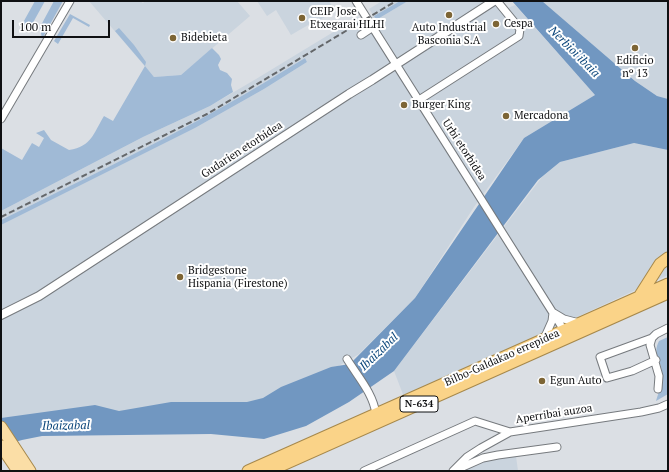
<!DOCTYPE html>
<html>
<head>
<meta charset="utf-8">
<style>
	body { margin:0 }
	#map { position:relative; width:669px; height:472px; overflow:hidden; background:#dbdfe4; font-family:"PT Serif",serif }
	canvas { display:block }
	.frame { position:absolute; inset:0; border:2px solid #0f1012; pointer-events:none }
	.scale { position:absolute; left:12px; top:20px; width:98px; height:18px; box-sizing:border-box; border:2px solid #0f1012; border-top:0; padding-left:5px; font-size:12px; line-height:14px; white-space:nowrap; color:#0f1012; -webkit-text-stroke:3px #fff; paint-order:stroke }
</style>
</head>
<body>
<div id="map">
<canvas width="669" height="472"></canvas>
<div class="frame"></div>
<div class="scale">100 m</div>
</div>
<script>
const ctx = document.querySelector('canvas').getContext('2d');
ctx.lineJoin = 'round';
function fill(path, color) { ctx.fillStyle = color; ctx.fill(path, 'evenodd'); }
function trace(path, color, width, dash) { ctx.strokeStyle = color; ctx.lineWidth = width; ctx.lineCap = dash ? 'butt' : 'round'; ctx.setLineDash(dash || []); ctx.stroke(path); }
function write(font, color, halo, rows, align = 'center') {
  ctx.font = font + ' "PT Serif",serif'; ctx.lineWidth = 4; ctx.setLineDash([]); ctx.textBaseline = 'middle'; ctx.strokeStyle = halo; ctx.fillStyle = color; for (const [text, x, y, turn = 0] of rows) {
    ctx.save(); ctx.translate(x, y); ctx.rotate((+turn || 0) * Math.PI / 180); ctx.textAlign = isNaN(turn) ? turn : align; if (halo) ctx.strokeText(text, 0, 0); ctx.fillText(text, 0, 0); ctx.restore();
  }
}
fill(new Path2D(`
	M89,1H140L143,3L145,1H237L250,16L181,75L154,77Z
	M257,1H329L335,11L316,22L315,21L291,35L276,10L267,16Z
	M382,1H400L374,16L376,20L408,1H503L508,8L515,5L595,95L524,138L474,207L415,298L359,354L282,399L205,412L1,418V225L195,128L264,89L307,62L305,58L225,106L181,130L105,169L1,220V211L143,137L210,106L256,79L358,17L362,23L374,16L369,9Z
	M542,1H668V99L657,96L635,81Z
	M634,143L668,150V275L404,397L394,371L542,177L560,162Z
	M516,456L518,471H460L488,459Z`), '#cad4de');
fill(new Path2D(`
	M35,1H45L30,28L25,31L20,28Z
	M54,1H63L42,39L40,27Z
	M400,1H408L376,20L374,16Z
	M70,14L90,25L89,27L73,18L58,44L54,41Z
	M119,28L134,45L146,62L145,66L154,77L181,75L212,48L219,55L221,59L218,65L220,70L227,73L232,79L231,85L233,92L210,106L143,137L1,211V148L22,160L32,143L39,147L44,138L36,133L44,130L51,140L69,150C92,146 93,134 104,116L113,121L145,66L115,31Z
	M305,58L307,62L264,89L195,128L1,225V220C76,183 151,147 224,106C251,91 278,74 305,58Z
	M668,337V394L656,401C659,391 663,382 662,372C661,359 652,355 659,341Z`), '#a0bad6');
fill(new Path2D(`
	M512,1H542L635,81L657,96L668,99V150L634,143L560,162L538,180L394,371L349,402L306,426L264,439L211,434L42,436L22,440L1,446V418L95,405L119,411L171,402H247L263,398L281,387L331,367L350,364L415,298L524,138L595,95Z`), '#7197c1');
const minor = new Path2D(`
	M356,1L565,332
	M361,35L373,27
	M419,100L519,36L520,29L497,1
	M1,119L70,1
	M554,313L564,319L579,323
	M652,338L600,357L607,378L632,371L656,360
	M544,339L552,321L553,313
	M347,359C358,377 373,393 376,414
	M658,389L659,376L650,345L652,338L656,334L668,328
	M456,470L483,458L498,455L557,447
	M364,471L475,421L510,432
	M453,471L467,457L481,448L510,432L641,412L659,408L668,404`);
const tertiary = new Path2D(`
	M1,315L39,296L349,94L372,80L494,1`);
const primary = new Path2D(`
	M1,427L30,471
	M1,446L18,471`);
const trunk = new Path2D(`
	M639,297L660,264L668,258
	M248,471L668,284
	M269,471L668,293`);
trace(minor, '#767a7e', 9);
trace(tertiary, '#767a7e', 10);
trace(primary, '#a6884b', 13);
trace(trunk, '#a6884b', 13);
trace(minor, '#fff', 7);
trace(tertiary, '#fff', 8);
trace(primary, '#fbdea6', 11);
trace(trunk, '#fad388', 11);
trace(new Path2D(`
	M1,217L207,114L396,1`), '#64676a', 2, [6, 3]);
for (const [x, y, r, color] of [
	[449,15,4,"#7d6535"],
	[302,18,4,"#7d6535"],
	[496,24,4,"#7d6535"],
	[173,38,4,"#7d6535"],
	[635,48,4,"#7d6535"],
	[404,105,4,"#7d6535"],
	[506,116,4,"#7d6535"],
	[180,277,4,"#7d6535"],
	[542,381,4,"#7d6535"]
]) { const dot = new Path2D(); dot.arc(x, y, r, 0, 2 * Math.PI); ctx.fillStyle = color; ctx.fill(dot); trace(dot, '#fff', 1.5); }
for (const [x, y, w] of [
	[419,404,38]
]) { const box = new Path2D(); box.roundRect(x - w / 2, y - 8, w, 16, 3); ctx.fillStyle = '#fff'; ctx.fill(box); trace(box, '#0f1012', 1); }
write('bold 10px', '#0f1012', null, [
	["N-634",419,404]
]);
write('11px', '#0f1012', '#fff', [
	["CEIP Jose",310,12],
	["Etxegarai HLHI",310,25],
	["Cespa",504,24],
	["Auto Industrial",449,28,"center"],
	["Basconia S.A",449,41,"center"],
	["Bidebieta",181,38],
	["Edificio",635,61,"center"],
	["nº 13",635,74,"center"],
	["Burger King",412,105],
	["Mercadona",514,116],
	["Bridgestone",188,271],
	["Hispania (Firestone)",188,284],
	["Egun Auto",550,381]
], 'left');
write('11px', '#0f1012', '#fff', [
	["Gudarien etorbidea",242,150,-33],
	["Urbi etorbidea",464,150,57],
	["Bilbo-Galdakao errepidea",502,358,-24],
	["Aperribai auzoa",554,414,-9]
]);
write('italic 12px', '#0a457a', '#fff', [
	["Nerbioi ibaia",574,52,45],
	["Ibaizabal",379,352,-44],
	["Ibaizabal",66,426,-1]
]);
</script>
</body>
</html>
